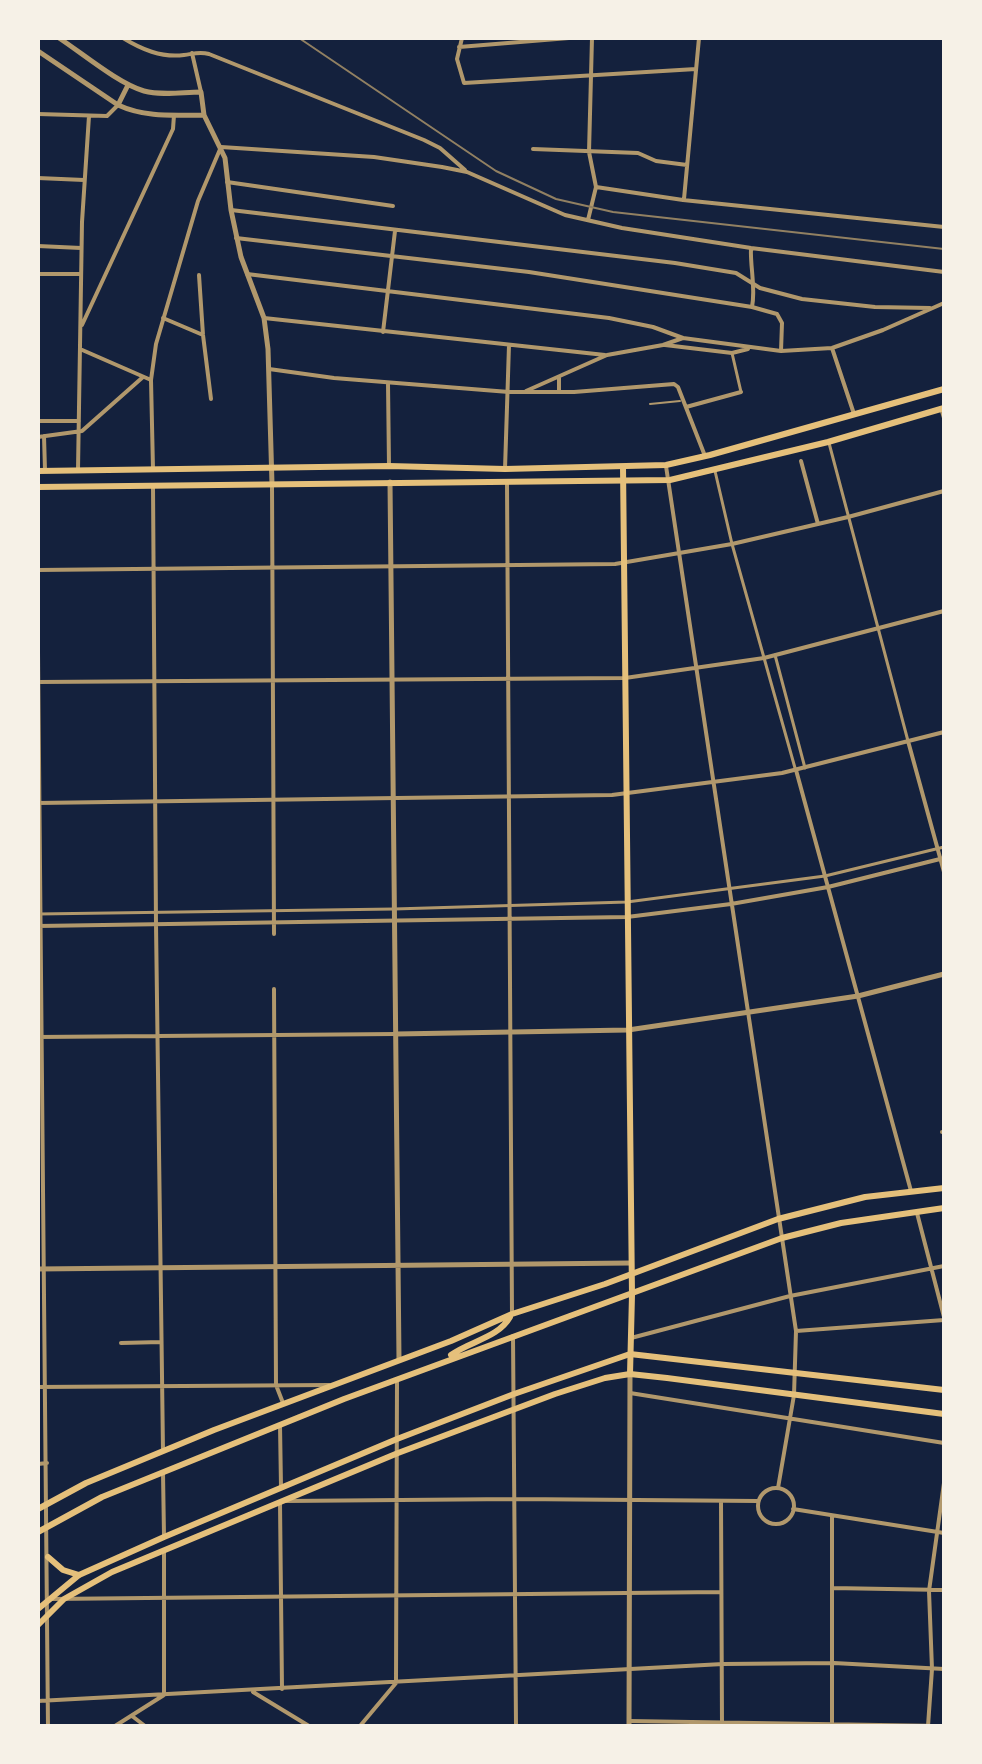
<!DOCTYPE html>
<html>
<head>
<meta charset="utf-8">
<style>
	body { margin:0 }
	#map { position:relative; width:982px; height:1764px; overflow:hidden; background:#14213d; font-family:"Public Sans",sans-serif }
	canvas { display:block }
	.frame { position:absolute; inset:0; border:40px solid #f6f1e7; pointer-events:none }
</style>
</head>
<body>
<div id="map">
<canvas width="982" height="1764"></canvas>
<div class="frame"></div>
</div>
<script>
const ctx = document.querySelector('canvas').getContext('2d');
ctx.lineJoin = 'round';
function trace(path, color, width, dash) { ctx.strokeStyle = color; ctx.lineWidth = width; ctx.lineCap = dash ? 'butt' : 'round'; ctx.setLineDash(dash || []); ctx.stroke(path); }
trace(new Path2D(`
	M650,404L680,401`), '#b1986c', 2);
trace(new Path2D(`
	M732,353L741,392
	M829,443L908,741
	M715,471L732,544L795,768
	M775,655L805,768
	M38,914L394,909L627,902L825,876L944,847`), '#b1986c', 3);
trace(new Path2D(`
	M123,38C141,49 161,58 184,55C193,54 199,51 209,54L424,140L440,148L465,170
	M462,38L457,59L464,83L696,69
	M592,38L589,152L596,187
	M459,47L569,38
	M192,53L201,92
	M38,114L107,116L118,105
	M533,149L638,153L656,161L687,165
	M38,178L84,180
	M227,182L393,206
	M596,187L683,200L944,227
	M684,199L699,38
	M231,210L675,263L736,273L760,288L802,299L875,307L930,308
	M588,220L596,187
	M236,238L529,272L752,307L777,314L782,323L781,351
	M38,246L81,248
	M751,248C750,268 756,287 752,307
	M38,274H81
	M247,274L609,318L653,327L683,338
	M199,275L203,335L211,399
	M163,318L203,335
	M264,318L605,355
	M82,325L173,129L174,115
	M383,332L395,231
	M665,345L732,353L748,349
	M832,348L854,414
	M80,349L151,380
	M269,369L334,378L509,392H574L674,384L678,387L705,456
	M388,383L389,466
	M526,391L607,355L663,345L683,338L781,351L832,348L883,330L944,303
	M559,392V377
	M686,407L741,392
	M941,408L944,418
	M38,421H79
	M44,436L45,470
	M38,437L82,431L143,377
	M801,461L818,524
	M666,466L796,1331L794,1395L778,1488
	M153,469L151,380L156,344L198,201L221,147L374,157L442,167L467,172L565,215L622,228L751,248L944,272
	M505,469L509,345
	M78,470L82,222L89,116
	M507,483L512,1313
	M272,484L274,934
	M153,486L156,924L163,1451
	M38,570L615,564L732,544L848,517L944,491
	M38,651L48,1726
	M38,682L625,678L764,658L944,611
	M908,741L944,872
	M796,770L911,1191
	M38,803L612,795L782,773L944,732
	M38,926L627,917L731,904L828,887L944,858
	M274,989L276,1385L283,1403
	M38,1037L396,1034
	M942,1132H944
	M917,1213L944,1317
	M796,1331L944,1320
	M513,1336L516,1726
	M631,1338L790,1296L944,1266
	M121,1343L161,1342
	M38,1387L329,1385
	M630,1393L944,1443
	M280,1425L281,1487
	M38,1464L47,1463
	M163,1473L164,1536
	M758 1506a18 18 0 1 1 36 0a18 18 0 1 1-36 0Z
	M286,1501L515,1499L758,1501
	M721,1501L722,1726
	M280,1503L282,1689
	M793,1509L944,1533
	M832,1517V1723
	M832,1588L944,1590
	M51,1599L721,1592
	M396,1683L397,1381
	M253,1692L309,1726
	M38,1701L723,1664L834,1663L944,1669
	M132,1716L145,1726
	M629,1721L942,1726
	M115,1726L164,1695V1552
	M360,1726L396,1683
	M928,1726L932,1669L929,1591L944,1483`), '#b1986c', 4);
trace(new Path2D(`
	M59,38C82,53 119,84 144,91C162,96 183,92 201,92L204,115L225,158L231,210L241,257L264,318L268,349L272,484
	M38,51L118,105C146,118 174,115 204,115
	M118,105L128,85
	M390,482L399,1359
	M396,1034L628,1030L858,996L944,974
	M38,1269L631,1263
	M629,1726L630,1374`), '#b1986c', 5);
trace(new Path2D(`
	M623,467L632,1295L630,1374`), '#e5c07b', 6);
trace(new Path2D(`
	M38,471L389,466L505,469L666,465L710,455L944,389
	M38,487L670,480L828,442L944,408
	M451,1355C470,1341 498,1338 510,1317
	M38,1509L86,1483L214,1430L451,1341L512,1314L605,1284L778,1219L865,1197L944,1188
	M38,1532L102,1497L344,1399L782,1238L841,1223L944,1208
	M48,1557L63,1570L79,1575
	M38,1609L79,1575L164,1537L397,1439L514,1394L630,1354L944,1390
	M38,1625L64,1599L112,1572L398,1453L555,1394L605,1378L630,1374L667,1378L944,1414`), '#e5c07b', 6);
trace(new Path2D(`
	M299,38L496,171L556,199L613,212L944,249`), '#918062', 2);
</script>
</body>
</html>
